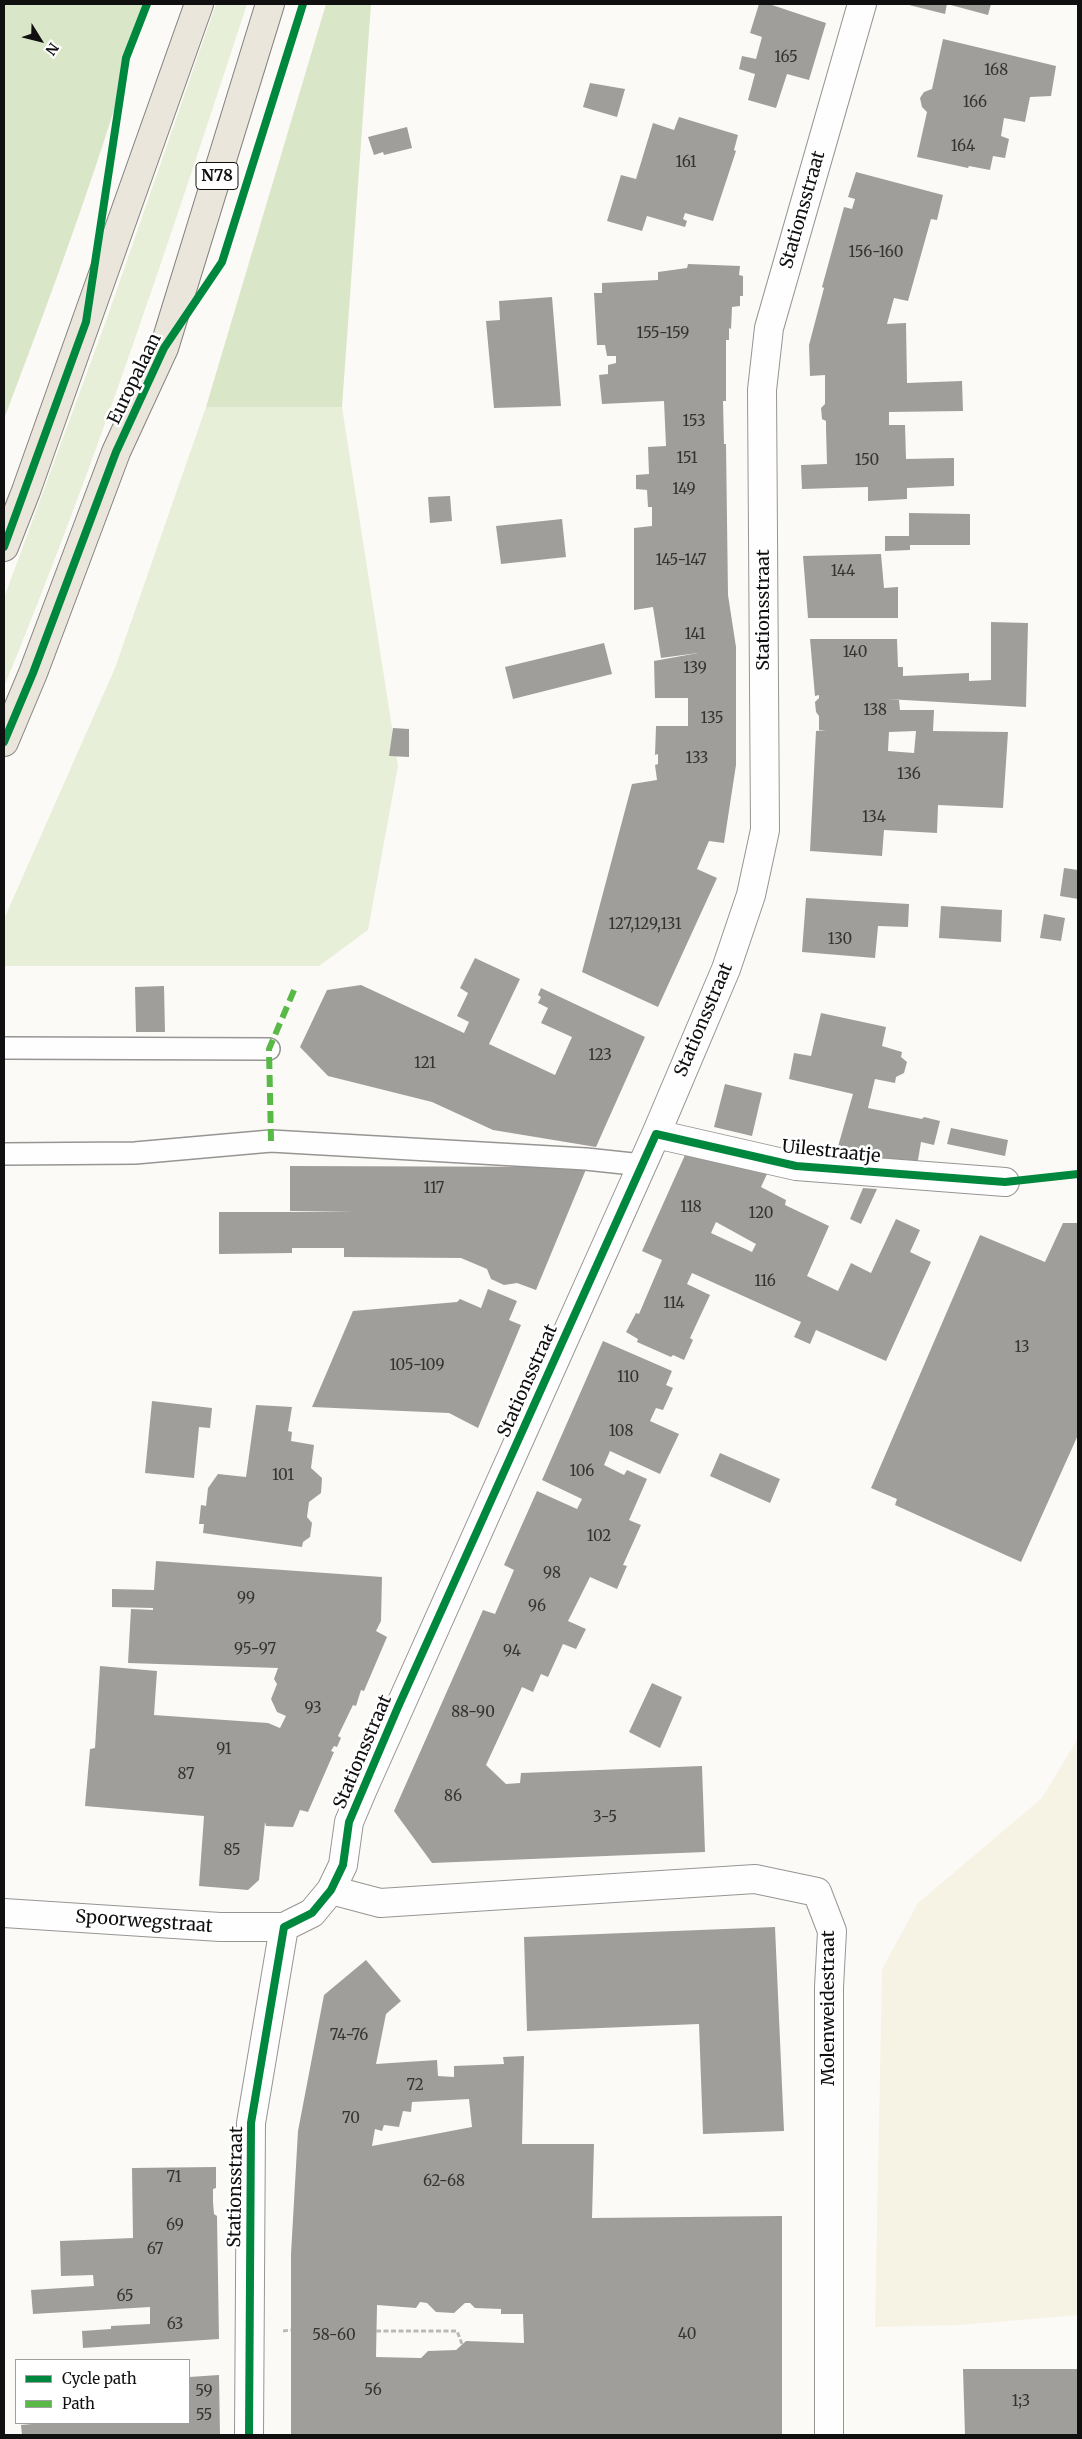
<!DOCTYPE html>
<html>
<head>
<meta charset="utf-8">
<style>
	body { margin:0 }
	#map { position:relative; width:1082px; height:2439px; overflow:hidden; background:#fcfaf6; font-family:Merriweather,serif }
	canvas { display:block }
	.frame { position:absolute; inset:0; border:5px solid #101010; pointer-events:none }
	.legend { position:absolute; left:15px; top:2359px; width:175px; height:65px; box-sizing:border-box; background:#fff; border:1px solid #9f9f9f; margin:0; padding:6px 9px; list-style:none; font-size:15px; color:#101010 }
	.legend li { display:flex; align-items:center; gap:10px; height:25px }
	.legend b { width:25px; border:1px solid #9f9f9f }
	.north { position:absolute; left:15px; top:15px; width:50px; height:50px; -webkit-text-stroke:4px #fff; paint-order:stroke; rotate:126deg; font-size:14px; font-weight:700; line-height:20px; text-align:center; color:#101010 }
	.north::after { content:''; display:block; margin:auto; width:18px; height:22px; background:#101010; clip-path:polygon(50% 0,100% 100%,50% 72%,0 100%) }
</style>
</head>
<body>
<div id="map">
<canvas width="1082" height="2439"></canvas>
<div class="frame"></div>
<ul class="legend">
<li><b style="height:6px;background:#00873e"></b>Cycle path</li>
<li><b style="height:6px;background:#58b947"></b>Path</li>
</ul>
<div class="north">N</div>
</div>
<script>
const ctx = document.querySelector('canvas').getContext('2d');
ctx.lineJoin = 'round';
function fill(path, color) { ctx.fillStyle = color; ctx.fill(path, 'evenodd'); }
function trace(path, color, width, dash) { ctx.strokeStyle = color; ctx.lineWidth = width; ctx.lineCap = dash ? 'butt' : 'round'; ctx.setLineDash(dash || []); ctx.stroke(path); }
function write(font, color, halo, rows, align = 'center') {
  ctx.font = font + ' Merriweather,serif'; ctx.lineWidth = 5; ctx.setLineDash([]); ctx.textBaseline = 'middle'; ctx.strokeStyle = halo; ctx.fillStyle = color; for (const [text, x, y, turn = 0] of rows) {
    ctx.save(); ctx.translate(x, y); ctx.rotate((+turn || 0) * Math.PI / 180); ctx.textAlign = isNaN(turn) ? turn : align; if (halo) ctx.strokeText(text, 0, 0); ctx.fillText(text, 0, 0); ctx.restore();
  }
}
fill(new Path2D(`
	M1078,1738V2315L960,2325L875,2327L882,1969L918,1903L1042,1798Z`), '#f6f3e4');
fill(new Path2D(`
	M216,4H247C172,233 96,464 4,687V598L107,318Z
	M206,407H342L398,766L368,930L319,966H4V919L115,668Z`), '#e8efd8');
fill(new Path2D(`
	M4,4H145C107,145 56,282 4,419Z
	M326,4H371L342,407H206Z`), '#d9e6c7');
fill(new Path2D(`
	M759,4H769L826,23L809,80L787,74L776,108L748,100L755,74L739,69L742,56L756,59L762,37L750,33Z
	M905,4H991L988,15L947,4L945,14Z
	M943,39L1056,66L1051,96L1030,97L1025,122L1004,118L1001,136L1009,139L1005,158L993,156L990,170L969,166L968,168L917,157L927,112L922,107L920,98L924,92L932,89Z
	M590,83L625,89L617,117L583,107Z
	M679,117L738,135L734,150L736,151L713,221L685,213L683,219L687,221L685,227L647,216L642,231L607,221L621,175L636,179L653,123L674,130Z
	M407,127L412,148L384,155L383,152L374,155L368,137Z
	M856,172L943,195L937,220L931,219L908,301L894,298L887,324L906,323L907,383L962,381L963,411L889,412V425H905L906,459L954,458V486L907,488V499L868,501V487L802,489L801,465L827,464L826,428V421L822,419L821,408L825,404V375L810,376L809,345L824,288L822,287L844,207L852,209L855,199L848,197Z
	M688,264L740,266L739,275L743,276V296H740V306L732,307L731,329L729,328V340H726V401H723L724,444H726L728,595L736,647V765L724,843L709,841L697,869L717,878L658,1007L582,972L632,784L657,780L655,765L658,764V754L655,755L656,726H688V698H655L654,661L698,653L661,658L653,607L634,610V528L652,526V507H648L647,490L636,489V475L649,474L648,447L666,446L664,401L602,404L599,375L608,374V365L616,363V356H607L605,345H597L594,293H602V283L658,280V272L687,268Z
	M552,297L561,406L494,408L486,321L500,320L499,301Z
	M450,496L452,521L430,523L428,497Z
	M909,513L970,514V545H910V550L885,551V536H909Z
	M562,519L566,557L501,564L496,526Z
	M881,554L884,588L898,587V618H808L803,556Z
	M991,622L1028,623L1026,707L887,699L899,700L900,710H934L933,731L1008,732L1003,808L938,805L937,833L884,830L882,856L810,851L816,731L826,730H819V716L816,712L815,702L819,698V695L815,696L810,639H897L898,667H903V676L969,673V681L991,680ZM916,731L914,753L888,751L889,732Z
	M604,643L612,674L513,699L505,667Z
	M393,728L409,729V757L389,756Z
	M1064,868L1078,870V899L1060,896Z
	M806,898L909,904L908,927L878,926L875,958L802,952Z
	M941,906L1002,910L1001,942L939,938Z
	M1044,914L1065,918L1061,941L1040,938Z
	M475,958L520,979L489,1044L555,1075L572,1037L541,1023L548,1008L538,1003L541,997L538,995L541,988L645,1037L596,1147L493,1130L432,1102L328,1076L300,1047L327,990L361,985L464,1033L469,1022L457,1016L468,993L460,988Z
	M164,986L165,1032H136L135,987Z
	M821,1013L886,1027L882,1046L902,1052L901,1057L907,1062L904,1073L896,1077L895,1083L875,1079L868,1108L922,1119L924,1117L940,1121L934,1145L921,1142L917,1166L866,1161L867,1157L837,1150L853,1094L789,1079L794,1053L811,1056Z
	M725,1084L762,1093L752,1136L714,1127Z
	M951,1128L1008,1140L1005,1156L947,1144Z
	M685,1155L767,1174L761,1187L786,1200L785,1205L829,1226L807,1276L838,1291L851,1263L871,1273L896,1219L920,1230L910,1252L931,1262L886,1361L816,1330L810,1344L794,1337L801,1322L692,1273L687,1284L710,1295L690,1338L693,1340L684,1360L673,1355L671,1357L637,1342L638,1339L626,1332L636,1313L639,1314L662,1260L642,1251ZM716,1222L756,1244L752,1252L711,1233Z
	M290,1166L587,1167L536,1290L517,1283L504,1285L491,1279L487,1269L461,1258L344,1257V1248H292V1253L219,1254V1212H354L290,1211Z
	M863,1188L877,1189L861,1224L850,1219Z
	M1063,1223H1078V1435L1021,1562L895,1505L897,1499L871,1488L980,1235L1045,1262Z
	M488,1289L517,1301L509,1320L521,1325L478,1428L449,1413L312,1407L353,1311L457,1302L460,1299L481,1308Z
	M603,1341L672,1371L666,1385L673,1388L663,1410L656,1408L650,1421L679,1434L660,1474L610,1451L604,1465L624,1475L627,1470L647,1479L629,1520L641,1525L623,1565L627,1566L617,1589L590,1577L568,1621L586,1629L576,1649L563,1644L548,1677L541,1674L533,1692L522,1687L486,1765L506,1784L520,1783L521,1773L702,1766L705,1852L432,1863L394,1811L483,1610L495,1614L514,1570L504,1565L537,1491L577,1509L582,1499L542,1480Z
	M152,1401L212,1408L210,1428L199,1427L194,1478L145,1473Z
	M256,1405L292,1407L288,1431L292,1432L291,1441L314,1445L311,1468L322,1478L321,1493L309,1502L307,1517L312,1523L310,1537L303,1542L302,1547L203,1533L204,1524H199L201,1505L206,1506L208,1488L218,1474L246,1477Z
	M720,1453L780,1479L770,1503L710,1476Z
	M156,1561L382,1577L381,1621L376,1631L387,1637L364,1691L361,1690L356,1706L353,1705L338,1736L341,1738L337,1747L334,1746L331,1751L334,1752L308,1812L300,1810L293,1827L266,1826L265,1822L259,1880L248,1890L199,1886L204,1816L85,1806L90,1749L95,1748L100,1666L157,1671L154,1715L268,1723L280,1728L286,1716L277,1712L271,1699L277,1684L274,1679L278,1668L128,1663L131,1609L153,1610V1608L112,1607V1589L154,1590Z
	M652,1683L682,1697L660,1748L629,1732Z
	M775,1927L784,2131L703,2134L699,2024L527,2031L524,1937Z
	M366,1960L401,2001L386,2014L376,2064L437,2060L438,2076L454,2077V2066L504,2064L503,2057L524,2056L522,2144H594L592,2218L782,2216V2435H291V2254L298,2131L324,1995ZM469,2099L472,2127L372,2146L375,2129L382,2131L384,2125L399,2127L403,2111L411,2112L412,2102ZM420,2302L427,2303L436,2312L454,2313L465,2303H470L475,2308L501,2309V2314H523L524,2343L466,2341L456,2350L428,2351L421,2358L376,2357L377,2305L416,2308Z
	M216,2167V2188L213,2189V2202L214,2214L217,2216L219,2339L83,2348L82,2331L111,2329V2326L150,2324V2307L33,2314L31,2290L94,2286L93,2275L61,2276L60,2241L133,2238L132,2168Z
	M963,2369H1078V2435H965Z
	M219,2375L220,2435H22L21,2425L43,2423H189V2377Z`), '#a09e9b');
const service = new Path2D(`
	M4,1048L269,1049
	M4,1154L135,1153L271,1141L586,1159L642,1165`);
const minor = new Path2D(`
	M656,1134L796,1166L1005,1182
	M331,1890L380,1903L755,1879L817,1892L832,1931L829,1987V2435
	M4,1913L220,1927H284L312,1913L331,1890L343,1865L349,1822L363,1789L656,1134L726,969L751,895L765,830L762,390L769,328L862,4
	M249,2435L251,2123L284,1927`);
const primary = new Path2D(`
	M4,547L26,491L199,4
	M4,742L33,673L116,452L164,348L270,4`);
trace(service, '#969594', 24);
trace(minor, '#969594', 30);
trace(primary, '#848381', 30);
trace(new Path2D(`
	M283,2331L291,2330
	M376,2331H457L462,2344`), '#b9b9b8', 3, [5, 2.5]);
trace(service, '#fffefe', 21);
trace(minor, '#fffefe', 28);
trace(primary, '#ebe6dc', 28);
trace(new Path2D(`
	M271,1141L269,1049L295,988`), '#58b947', 6, [12, 6]);
trace(new Path2D(`
	M4,547L86,322L126,58L147,4
	M4,742L33,673L116,452L164,348L222,262L303,4
	M249,2435L251,2123L284,1927L312,1913L331,1890L343,1865L349,1822L398,1707L656,1134L796,1166L1005,1182L1078,1174`), '#00873e', 8);
write('15px', '#343433', null, [
	["165",786,58],
	["168",996,71],
	["166",975,103],
	["164",963,147],
	["161",686,163],
	["156-160",876,253],
	["155-159",663,334],
	["153",694,422],
	["151",687,459],
	["150",867,461],
	["149",684,490],
	["145-147",681,561],
	["144",843,572],
	["141",695,635],
	["140",855,653],
	["139",695,669],
	["138",875,711],
	["135",712,719],
	["133",697,759],
	["136",909,775],
	["134",874,818],
	["127,129,131",645,925],
	["130",840,940],
	["123",600,1056],
	["121",425,1064],
	["117",434,1189],
	["118",691,1208],
	["120",761,1214],
	["116",765,1282],
	["114",674,1304],
	["13",1022,1348],
	["105-109",417,1366],
	["110",628,1378],
	["108",621,1432],
	["106",582,1472],
	["101",283,1476],
	["102",599,1537],
	["98",552,1574],
	["99",246,1599],
	["96",537,1607],
	["95-97",255,1650],
	["94",512,1652],
	["93",313,1709],
	["88-90",473,1713],
	["91",224,1750],
	["87",186,1775],
	["86",453,1797],
	["3-5",605,1818],
	["85",232,1851],
	["74-76",349,2036],
	["72",415,2086],
	["70",351,2119],
	["71",174,2178],
	["62-68",444,2182],
	["69",175,2226],
	["67",155,2250],
	["65",125,2297],
	["63",175,2325],
	["40",687,2335],
	["58-60",334,2336],
	["56",373,2391],
	["59",204,2392],
	["1;3",1021,2402],
	["55",204,2416]
]);
for (const [x, y, w] of [
	[217,176,42]
]) { const box = new Path2D(); box.roundRect(x - w / 2, y - 13.5, w, 27, 4); ctx.fillStyle = '#fff'; ctx.fill(box); trace(box, '#101010', 1); }
write('bold 16px', '#101010', null, [
	["N78",217,176]
]);
write('18px', '#101010', '#fff', [
	["Stationsstraat",803,210,-74],
	["Europalaan",135,379,-64],
	["Stationsstraat",764,610,-90],
	["Stationsstraat",704,1020,-67],
	["Uilestraatje",831,1152,6],
	["Stationsstraat",528,1381,-66],
	["Stationsstraat",363,1752,-67],
	["Spoorwegstraat",144,1922,4],
	["Molenweidestraat",829,2008,-90],
	["Stationsstraat",236,2187,-89]
]);
</script>
</body>
</html>
